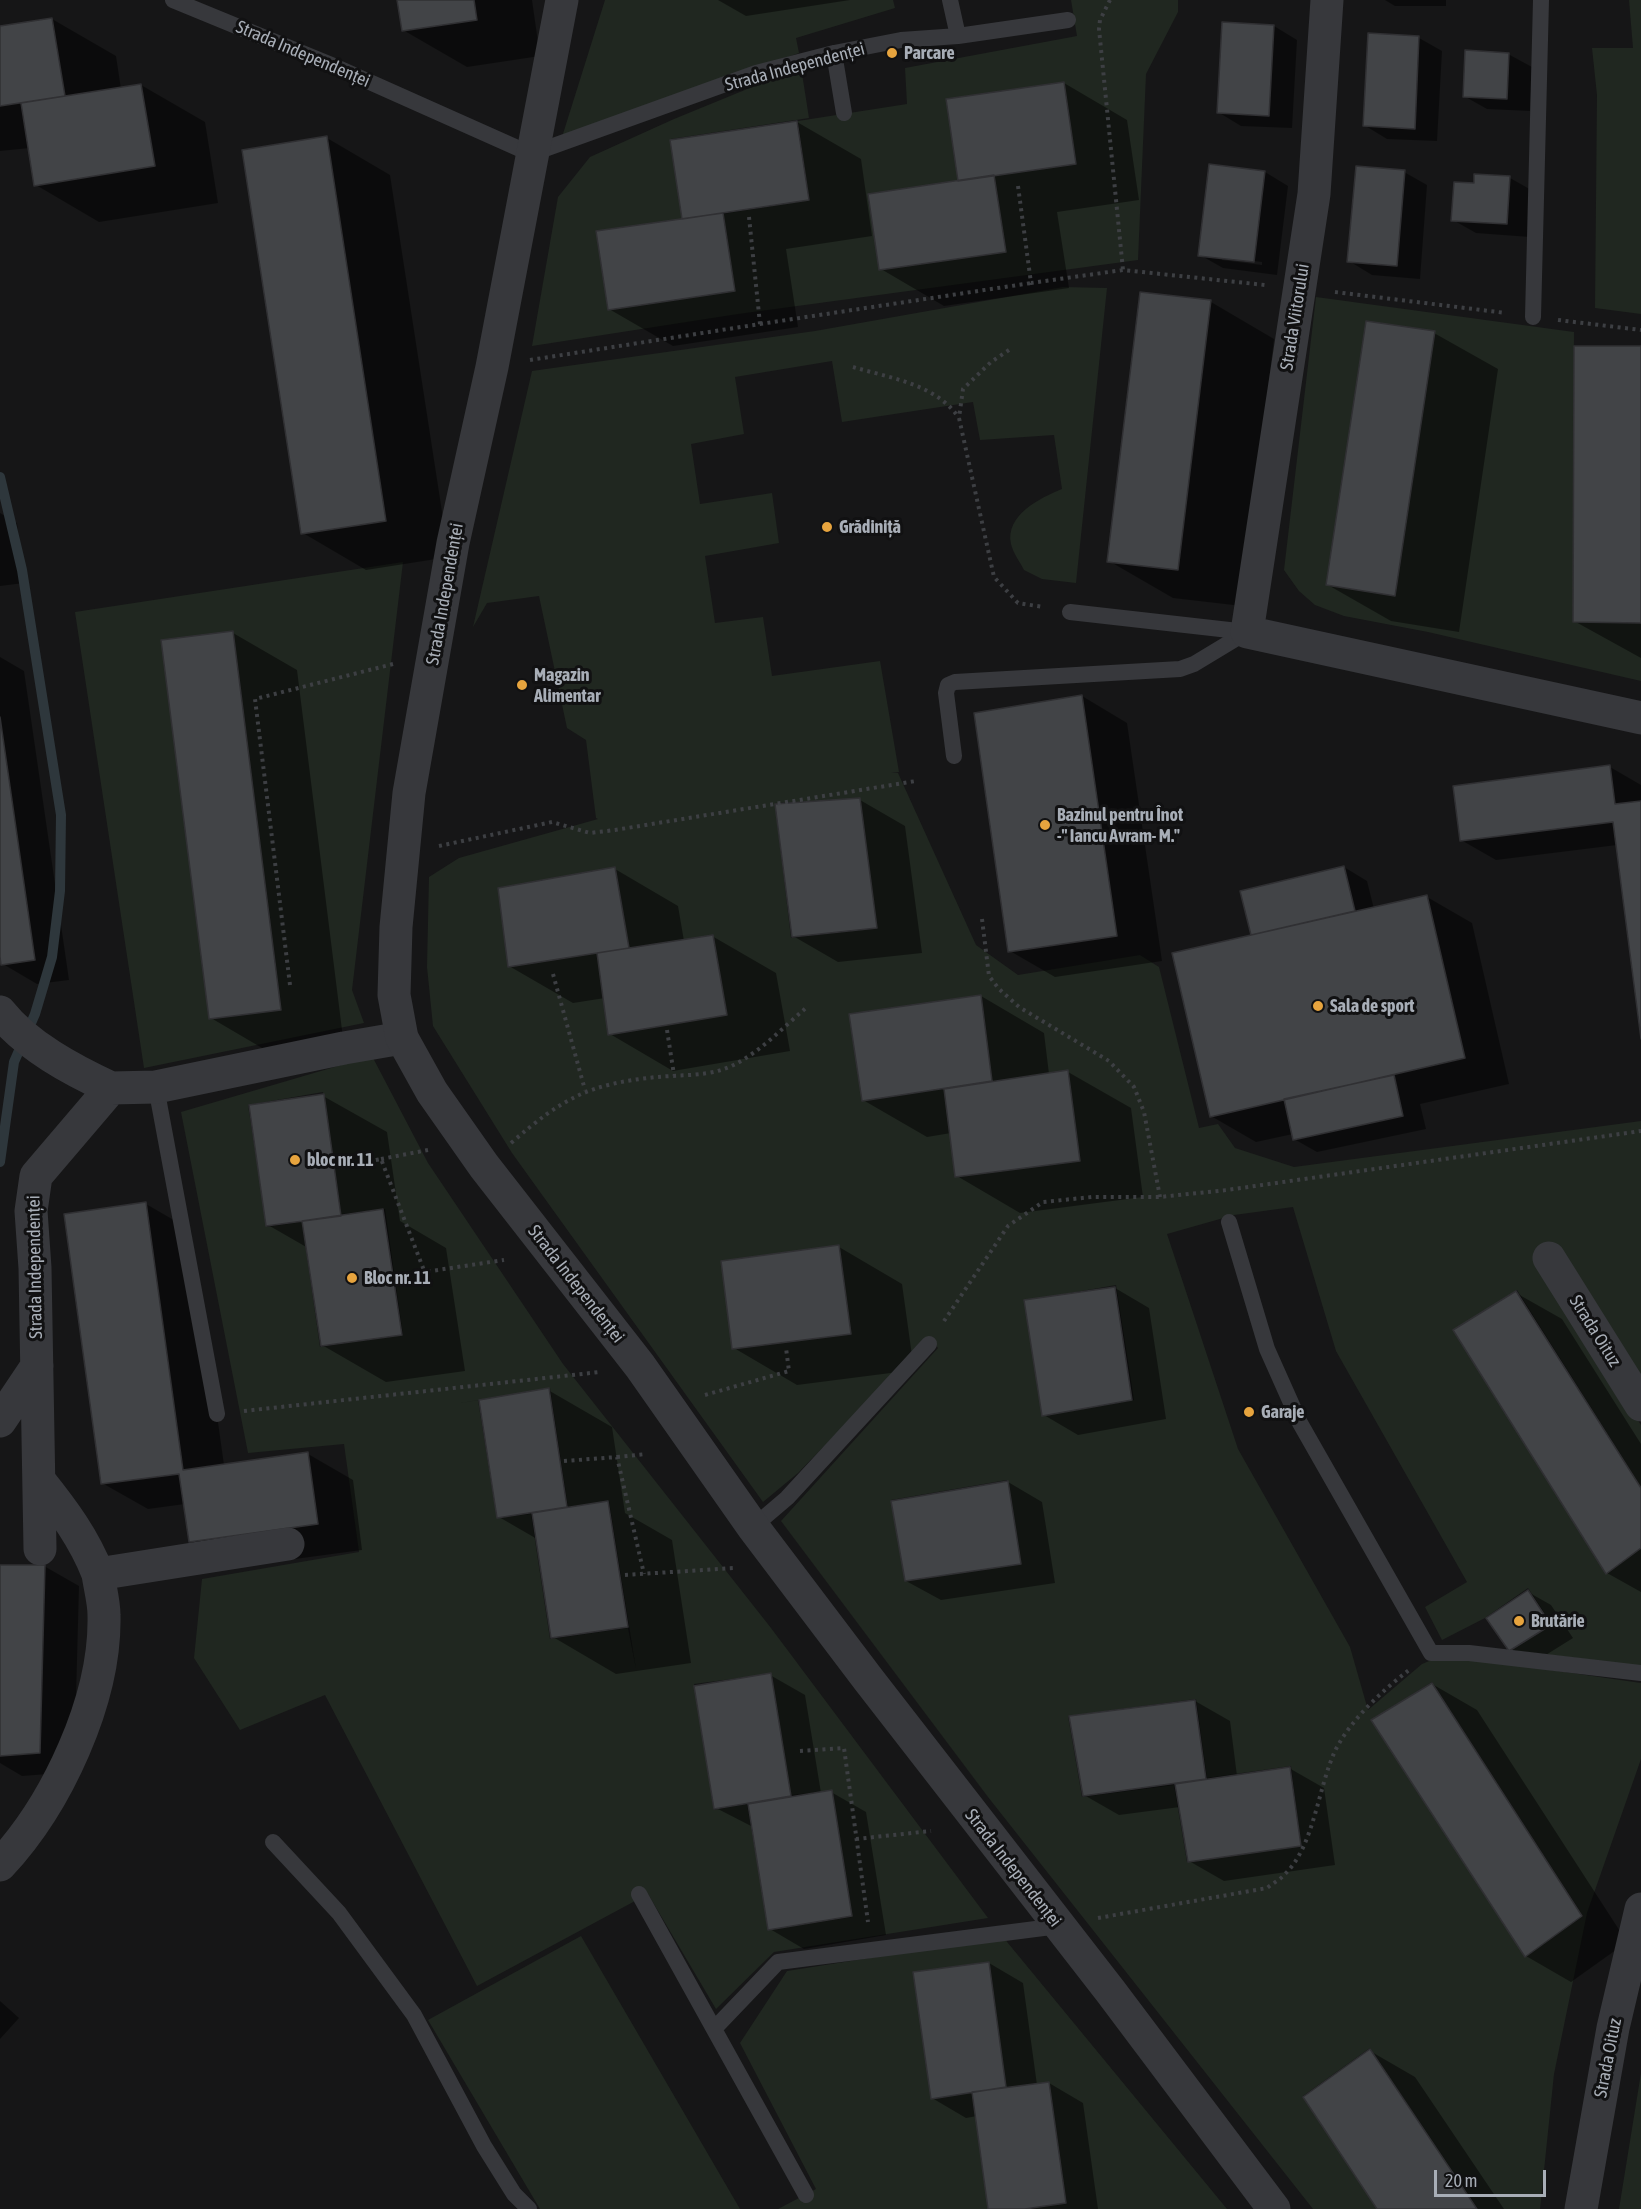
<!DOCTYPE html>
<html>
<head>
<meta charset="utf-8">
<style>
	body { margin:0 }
	#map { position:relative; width:1641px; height:2209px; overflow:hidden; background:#161617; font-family:"Asap Condensed",sans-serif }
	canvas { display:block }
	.scale { position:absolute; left:1434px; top:2170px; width:112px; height:27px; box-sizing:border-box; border:3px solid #a8aeb7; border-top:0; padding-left:8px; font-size:18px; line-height:21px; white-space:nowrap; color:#a8aeb7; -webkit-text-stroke:4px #111112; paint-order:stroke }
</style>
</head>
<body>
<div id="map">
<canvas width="1641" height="2209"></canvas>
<div class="scale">20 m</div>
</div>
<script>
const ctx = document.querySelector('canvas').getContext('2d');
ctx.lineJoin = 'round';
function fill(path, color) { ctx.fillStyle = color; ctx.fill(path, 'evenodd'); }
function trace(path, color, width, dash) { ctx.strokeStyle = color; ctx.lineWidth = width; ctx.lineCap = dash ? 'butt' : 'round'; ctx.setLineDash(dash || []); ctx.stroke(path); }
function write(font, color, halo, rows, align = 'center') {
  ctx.font = font + ' "Asap Condensed",sans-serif'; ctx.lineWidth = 6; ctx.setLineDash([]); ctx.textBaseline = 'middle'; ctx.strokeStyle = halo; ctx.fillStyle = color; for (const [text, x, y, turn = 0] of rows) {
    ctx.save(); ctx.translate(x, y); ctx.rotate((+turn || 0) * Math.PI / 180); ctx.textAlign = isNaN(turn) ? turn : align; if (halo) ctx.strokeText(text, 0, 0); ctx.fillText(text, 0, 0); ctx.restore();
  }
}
fill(new Path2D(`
	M605,0H893L895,8L796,38L799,53L562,137Z
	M1071,0H1178V12L1146,74L1138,260L738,314L532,346L558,197L590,157L674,119L801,67L809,118L671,139L682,219L596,231L608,310L735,291L723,214L809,200L798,121L907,104L905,68L1077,36Z
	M1629,0H1641V314L1595,308L1597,95L1592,48H1633Z
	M1063,287L1107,288L1076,583L1042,579L1024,570C1020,562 1013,553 1011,544C1005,515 1040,498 1062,489L1054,435L980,440L973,402L842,422L832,361L735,377L744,434L691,444L700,504L772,493L779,543L705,556L715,623L763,617L772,676L880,661L899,772L891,773H898L976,945L1018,975L1140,955L1159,967L1199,1128L1218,1124L1235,1148L1294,1167L1641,1121V1387L1535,1256L1641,1425V1487L1517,1290L1453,1330L1606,1574L1641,1549V1666L1511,1650L1551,1623L1528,1588L1485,1618L1442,1640L1425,1607L1467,1582L1336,1351L1293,1207L1234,1215L1167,1234L1238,1449L1350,1647L1368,1710L1422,1664L1439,1657L1475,1659L1641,1683V1759L1587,1913L1554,2074L1540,2209H1478L1370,2048L1303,2096L1377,2209H1313L988,1797L781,1521L938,1348L929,1338L798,1473L763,1502L512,1153L433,1026L427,967L429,877L459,858L598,819L596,818L586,740L567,728L539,596L487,603L473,627L532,371L815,331ZM860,799L877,928L791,938L775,803ZM1116,1285L1134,1400L1043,1416L1025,1301ZM1007,1480L1020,1564L905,1581L891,1500ZM1432,1682L1583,1916L1525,1957L1371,1720ZM1196,1699L1207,1778L1291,1766L1301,1846L1187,1862L1174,1785L1082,1797L1068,1716Z
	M1316,297L1574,332L1573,622L1641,623V681L1428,632L1344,616L1315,605L1299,591L1284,570Z
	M403,562L352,990L364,1023L144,1068L75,612Z
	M372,1056L428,1163L563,1364L771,1628L988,1918L774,1952L716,2009L648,1894L477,1986L325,1695L240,1730L194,1658L202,1579L359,1552L344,1444L248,1453L181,1112ZM323,1092L341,1214L385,1209L403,1335L320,1347L302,1222L267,1227L248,1105ZM550,1388L568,1507L609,1501L636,1669L628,1628L550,1639L531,1514L497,1518L478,1400L455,1404ZM769,1674L791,1795L831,1791L852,1917L769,1930L747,1804L714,1810L694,1684Z
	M581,1936L740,2209H540L428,2020Z
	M1003,1937L1227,2209H778L816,2189L740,2043L787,1971Z
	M1641,2073V2209H1619Z`), '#202720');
fill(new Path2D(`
	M399,0H532L540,56L467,67L403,30Z
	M718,0H850L746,16Z
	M1385,0H1446V6H1395Z
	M52,19L116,56L121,89L141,85L205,122L218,203L99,222L36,185L30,148L0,151V28Z
	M1223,24L1274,26L1297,40L1292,128L1241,126L1218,112Z
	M1369,35L1419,38L1442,51L1437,141L1387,139L1364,125Z
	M1508,54L1532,67L1530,111L1487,109L1464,96Z
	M1064,83L1127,120L1139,200L1057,212L1069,288L944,306L881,269L960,182Z
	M797,122L861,159L872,236L786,249L798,327L673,346L609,309L683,220Z
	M327,138L390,175L449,557L366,570L303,533Z
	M1265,172L1288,186L1277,275L1223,268L1200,255ZM1222,257L1262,262V265L1222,260Z
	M1404,172L1427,185L1420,279L1372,275L1349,261Z
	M1510,178L1533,191L1530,237L1476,233L1453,220Z
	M1211,302L1274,339L1242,606L1173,598L1109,561Z
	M1434,333L1498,369L1459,632L1391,621L1328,585Z
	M1641,348V658L1574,621Z
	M0,513L17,523L24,583L0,586Z
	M233,633L297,670L344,1046L274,1055L211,1018Z
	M0,657L24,671L69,980L37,984L3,964L0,949Z
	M1082,696L1127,723L1162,961L1055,977L1010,951Z
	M1610,767L1641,785V1028L1617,845L1496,860L1461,840Z
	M860,800L905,826L922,953L838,962L793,936Z
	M1344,867L1367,881L1374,909L1427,897L1472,923L1509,1084L1420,1104L1426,1129L1317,1152L1294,1139L1293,1134L1256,1142L1211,1116L1255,936L1252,934Z
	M615,869L678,906L684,941L712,936L776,973L790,1051L673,1071L610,1034L605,998L573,1003L509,966Z
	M981,996L1044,1033L1049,1074L1068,1072L1131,1108L1143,1197L1020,1213L957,1176L951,1133L927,1137L863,1100Z
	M323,1096L387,1132L400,1221L446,1248L465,1371L386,1382L322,1345L308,1248L268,1225Z
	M146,1204L191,1230L224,1465L308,1454L353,1480L362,1550L235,1567L190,1541L185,1504L148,1509L102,1483Z
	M839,1247L902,1284L914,1370L797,1385L734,1348Z
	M1115,1288L1149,1308L1166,1419L1078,1435L1044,1415Z
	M1516,1293L1562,1319L1641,1444V1592L1607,1573Z
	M548,1390L612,1427L625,1513L672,1540L691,1663L616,1674L553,1637L537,1539L499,1517Z
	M1008,1482L1042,1502L1055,1583L941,1600L906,1581Z
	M0,1566H44L79,1586L74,1772L22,1776L0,1763Z
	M1528,1592L1551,1605L1573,1638L1533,1663L1510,1650Z
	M770,1675L805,1695L821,1793L831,1792L866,1812L886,1935L804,1949L770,1929L753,1827L716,1808Z
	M1432,1684L1477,1710L1627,1942L1571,1982L1526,1956Z
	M1195,1701L1230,1721L1237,1776L1289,1768L1324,1788L1335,1865L1224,1881L1189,1861L1180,1807L1119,1815L1084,1795Z
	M989,1963L1023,1983L1037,2085L1049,2083L1083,2103L1098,2209H990L977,2116L966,2118L932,2098Z
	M0,2001L19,2018L0,2039Z
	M1370,2051L1415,2077L1504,2209H1379Z`), '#0007');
trace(new Path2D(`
	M0,477L22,570L61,815L60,891L52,957L35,1014L14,1062L0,1162`), '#2e373c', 10);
const building = new Path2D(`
	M397,0H474L477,20L402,31Z
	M52,18L65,96L0,106V26Z
	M1222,22L1274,25L1269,116L1217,113Z
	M1368,33L1419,36L1415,129L1363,126Z
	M1465,50L1509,53L1507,99L1463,97Z
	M1064,82L1076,164L958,181L946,99Z
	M141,84L155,166L34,186L21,103Z
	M797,121L809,200L682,219L670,140Z
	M327,136L386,521L301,534L242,150Z
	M1209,164L1265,171L1254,262L1198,256Z
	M1356,166L1405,170L1397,266L1347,262Z
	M1474,174L1510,176L1507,224L1451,221L1454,182L1474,183Z
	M994,175L1006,252L879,270L868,194Z
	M723,213L735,291L608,310L596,231Z
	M1140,292L1211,300L1178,570L1107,562Z
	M1366,321L1435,331L1395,596L1326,585Z
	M1574,346H1641V623L1573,622Z
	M233,631L281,1010L209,1019L161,640Z
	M1082,695L1117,936L1008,952L974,713Z
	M0,717L35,960L1,965L0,957Z
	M1610,765L1615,804L1641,801V1039L1613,822L1460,841L1453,786Z
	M860,798L877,928L792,937L775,804Z
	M1344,866L1355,911L1251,935L1240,891Z
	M615,867L629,948L508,967L498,888Z
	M1427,895L1465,1058L1210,1117L1172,953Z
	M713,935L727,1015L608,1035L597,953Z
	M981,995L992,1081L862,1101L849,1014Z
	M1068,1070L1080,1161L955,1177L944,1089Z
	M1394,1075L1403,1116L1293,1140L1284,1099Z
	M324,1094L341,1216L266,1226L249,1105Z
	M146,1202L183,1470L308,1452L318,1524L189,1542L179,1474L101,1484L64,1214Z
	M383,1209L402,1335L321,1346L302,1221Z
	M839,1245L851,1334L732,1349L721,1261Z
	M1115,1287L1132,1400L1042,1416L1024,1300Z
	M1516,1291L1641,1488V1548L1606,1574L1453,1330Z
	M549,1388L567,1507L497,1518L479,1400Z
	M1008,1481L1021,1564L905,1581L891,1501Z
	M608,1501L628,1627L551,1638L532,1513Z
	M0,1565H45L40,1753L0,1756Z
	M1528,1590L1551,1625L1509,1651L1486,1618Z
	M771,1673L791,1796L714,1809L694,1686Z
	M1432,1683L1582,1916L1525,1957L1371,1720Z
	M1195,1700L1206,1779L1083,1796L1069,1716Z
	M1290,1767L1301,1846L1188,1862L1175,1784Z
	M832,1790L852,1916L768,1930L748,1804Z
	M989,1962L1006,2087L931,2099L913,1972Z
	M1370,2049L1477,2209H1377L1303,2097Z
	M1049,2082L1066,2203L1025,2209H988L972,2092Z`);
fill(building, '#424447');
trace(building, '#303033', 1.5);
trace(new Path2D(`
	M1110,0L1100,20L1099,29L1123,270
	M1018,186L1031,283L1123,270L1265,285
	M1335,292L1506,313
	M1558,320L1641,330
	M760,324L1031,283
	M1009,350L991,362L963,389L959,418L994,577L1018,603L1043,607
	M530,360L760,324L749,217
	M853,367C890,378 936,384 959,418
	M439,846L552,822L590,833L615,830L916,781
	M982,919L989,976L999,989L1019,1007L1109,1061L1134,1087L1144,1112L1160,1197
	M553,974L585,1090
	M290,985L255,699L397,663
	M667,1030L674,1075
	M511,1143C563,1098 588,1084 657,1077C677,1075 702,1076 721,1070C753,1060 781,1029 806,1008
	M381,1159L428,1150
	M339,1167L381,1159L425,1273
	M398,1276L504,1260
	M944,1321L1008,1226L1043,1202L1092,1197H1160L1227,1190L1641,1131
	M705,1395L789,1371L786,1348
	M244,1411L600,1372
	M617,1457L646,1454
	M564,1461L617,1457L644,1574
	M625,1575L734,1568
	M800,1751L844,1748L868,1922
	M856,1839L931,1831
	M1098,1918L1267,1888C1273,1883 1280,1880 1285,1874C1314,1846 1318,1788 1335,1751C1351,1719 1382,1691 1409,1670`), '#3d3f43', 4, [3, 4.5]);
trace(new Path2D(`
	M173,0L336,67L531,154L756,73L834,53L901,40L958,36L1068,20
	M950,0L958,36
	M834,53L844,113
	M1533,317L1541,0
	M1070,612L1247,632
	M954,756L946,693L948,685L955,682L1180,669L1194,664L1247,632
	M156,1087L217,1414
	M1229,1222L1267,1349L1300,1423L1431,1653H1469L1641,1673
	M753,1527L787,1498L929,1344
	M273,1842L339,1913L414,2015L484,2146L514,2194L529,2209
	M639,1894L806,2195
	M714,2029L778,1962L1059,1926`), '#37383c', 16);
trace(new Path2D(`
	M1327,0L1314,194L1247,632L1641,718
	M0,1012C27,1046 72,1070 111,1088L36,1176L31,1211L35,1268L40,1549
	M111,1088L156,1087L344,1048L402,1038
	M1549,1258L1641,1405
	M0,1421L37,1366
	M39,1480C63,1510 84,1538 98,1574
	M0,1865C57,1804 106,1699 104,1615C104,1602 100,1588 98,1574L288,1544`), '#37383c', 33);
trace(new Path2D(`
	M562,0L492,367L453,543L409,793L396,927L394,995L402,1038L432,1092L484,1166L640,1366L753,1527L868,1679L1111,1992L1274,2209
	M1581,2209L1613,2028L1641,1909`), '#37383c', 33);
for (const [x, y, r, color] of [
	[892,53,6,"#e7a43e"],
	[827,527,6,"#e7a43e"],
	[522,685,6,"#e7a43e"],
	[1045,825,6,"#e7a43e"],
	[1318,1006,6,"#e7a43e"],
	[295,1160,6,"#e7a43e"],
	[352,1278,6,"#e7a43e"],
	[1249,1412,6,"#e7a43e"],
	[1519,1621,6,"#e7a43e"]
]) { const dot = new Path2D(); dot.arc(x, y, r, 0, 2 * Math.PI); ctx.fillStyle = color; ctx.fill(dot); trace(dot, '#111112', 2); }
write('bold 18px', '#a8aeb7', '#111112', [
	["Parcare",904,53],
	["Grădiniță",839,527],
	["Magazin",534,675],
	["Alimentar",534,696],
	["Bazinul pentru Înot",1057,815],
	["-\" Iancu Avram- M.\"",1057,836],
	["Sala de sport",1330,1006],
	["bloc nr. 11",307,1160],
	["Bloc nr. 11",364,1278],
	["Garaje",1261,1412],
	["Brutărie",1531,1621]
], 'left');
write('18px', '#a8aeb7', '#111112', [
	["Strada Independenței",303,54,23],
	["Strada Independenței",795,67,-15],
	["Strada Viitorului",1295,317,-81],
	["Strada Independenței",445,594,-80],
	["Strada Independenței",35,1267,-91],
	["Strada Independenței",576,1284,52],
	["Strada Oituz",1595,1331,58],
	["Strada Independenței",1013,1868,52],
	["Strada Oituz",1608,2058,-79]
]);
</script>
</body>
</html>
